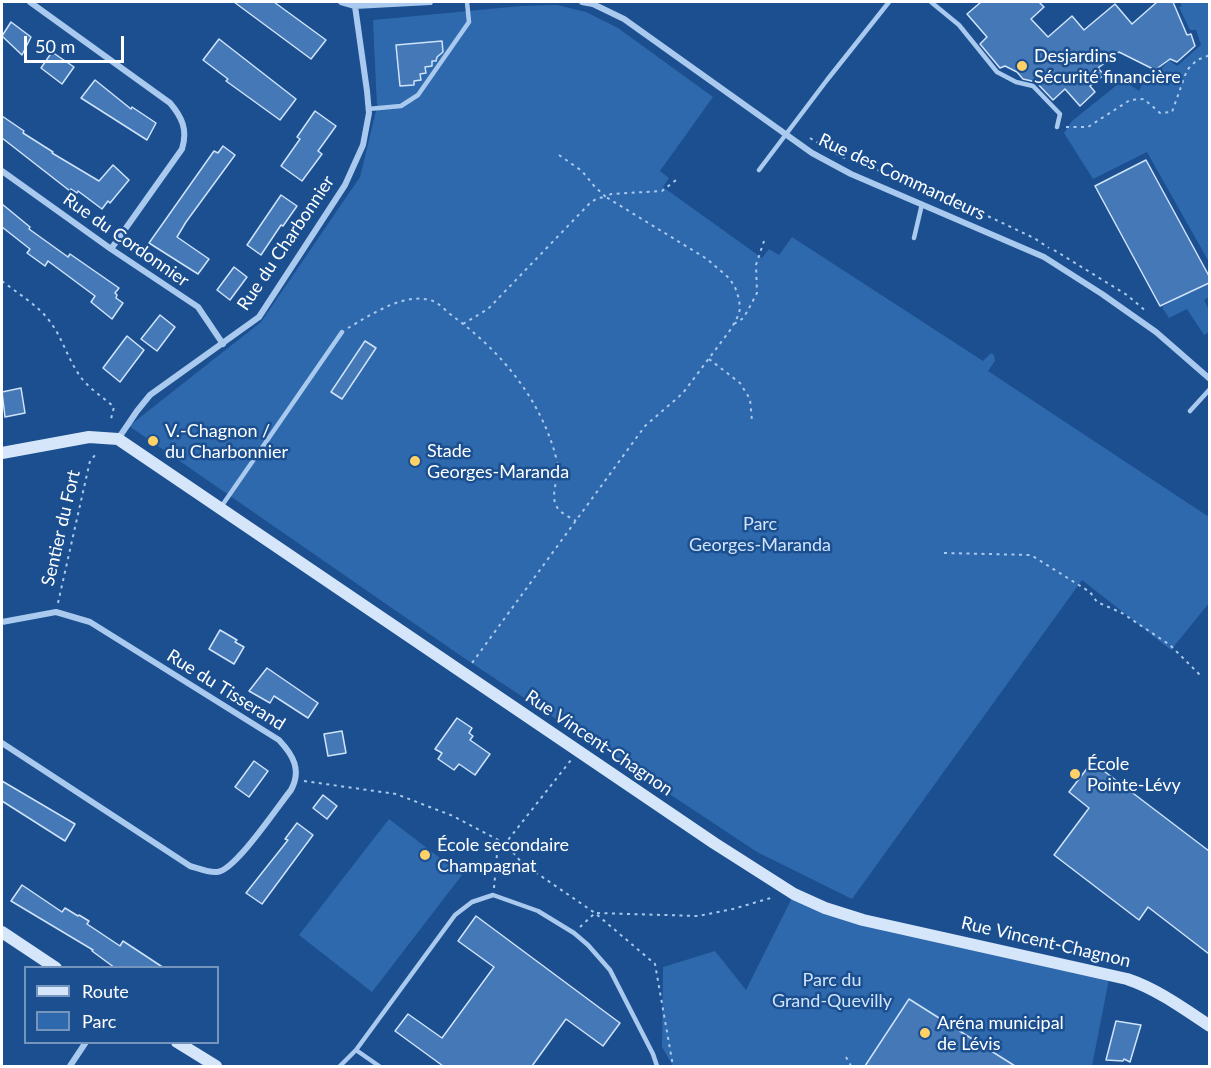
<!DOCTYPE html>
<html>
<head>
<meta charset="utf-8">
<style>
	body { margin:0 }
	#map { position:relative; width:1211px; height:1068px; overflow:hidden; background:#1b4f8f; font-family:Lato,sans-serif }
	canvas { display:block }
	.frame { position:absolute; inset:0; border:3px solid #fff; pointer-events:none }
	.legend { position:absolute; left:24px; top:966px; width:195px; height:78px; box-sizing:border-box; background:#1b4f8f; border:2px solid #7695bc; margin:0; padding:8px 10px; list-style:none; font-size:18px; color:#fff }
	.legend li { display:flex; align-items:center; gap:12px; height:30px }
	.legend b { width:30px; border:2px solid #7695bc }
	.scale { position:absolute; left:24px; top:36px; width:100px; height:27px; box-sizing:border-box; border:3px solid #fff; border-top:0; padding-left:8px; font-size:18px; line-height:21px; white-space:nowrap; color:#fff; -webkit-text-stroke:4px #1b4f8f; paint-order:stroke }
</style>
</head>
<body>
<div id="map">
<canvas width="1211" height="1068"></canvas>
<div class="frame"></div>
<ul class="legend">
<li><b style="height:8px;background:#d6e6fa"></b>Route</li>
<li><b style="height:16px;background:#2e69ad"></b>Parc</li>
</ul>
<div class="scale">50 m</div>
</div>
<script>
const ctx = document.querySelector('canvas').getContext('2d');
ctx.lineJoin = 'round';
function fill(path, color) { ctx.fillStyle = color; ctx.fill(path, 'evenodd'); }
function trace(path, color, width, dash) { ctx.strokeStyle = color; ctx.lineWidth = width; ctx.lineCap = dash ? 'butt' : 'round'; ctx.setLineDash(dash || []); ctx.stroke(path); }
function write(font, color, halo, rows, align = 'center') {
  ctx.font = font + ' Lato,sans-serif'; ctx.lineWidth = 5; ctx.setLineDash([]); ctx.textBaseline = 'middle'; ctx.strokeStyle = halo; ctx.fillStyle = color; for (const [text, x, y, turn = 0] of rows) {
    ctx.save(); ctx.translate(x, y); ctx.rotate((+turn || 0) * Math.PI / 180); ctx.textAlign = isNaN(turn) ? turn : align; if (halo) ctx.strokeText(text, 0, 0); ctx.fillText(text, 0, 0); ctx.restore();
  }
}
fill(new Path2D(`
	M1180,2H1209V262L1147,152L1093,179L1064,133L1072,121L1117,85V76L1139,91L1144,81L1148,83L1169,60L1177,66L1201,45L1196,30H1190L1179,7L1182,6Z
	M557,5L586,12L618,28L713,97L660,171L669,178L663,187L762,258L769,249L779,255L792,237L983,361L991,353L994,355L995,361L988,371L1209,517V603L1171,650L1082,580L852,899L757,852L464,658L129,426L261,322L360,177L377,107L373,20L521,6Z
	M1209,281V297L1204,300L1209,310V332L1204,335L1187,309L1169,318L1162,307Z
	M389,819L462,875L372,992L299,935Z
	M794,894L818,906L1110,974L1092,1066H673L662,1047L663,967L715,951L746,990Z`), '#2e69ad');
const building = new Path2D(`
	M234,2H274L326,40L311,59Z
	M981,2H1039L1044,7L1031,19L1048,37L1072,16L1084,30L1115,4L1132,24L1157,2H1173L1187,35L1191,34L1195,46L1177,62L1170,59L1155,70L1119,52L1098,68L1104,75L1090,86L1095,92L1080,106L1065,89L1053,100L1036,82L1023,79L1017,72L1005,66L1000,68L980,44L987,37L967,14Z
	M11,22L31,37L22,55L2,36Z
	M219,39L296,99L280,120L226,81L228,79L203,60Z
	M442,41L443,52L437,57L436,61H432V66L425,67L426,73L420,74L421,80L414,81V85L400,86L396,45Z
	M52,52L74,67L62,84L41,68Z
	M95,80L131,109L132,107L156,123L147,140L81,98Z
	M315,111L336,126L318,151L322,154L302,181L281,166L300,139L297,137Z
	M2,116L24,131L23,133L53,152L52,153L99,181L113,165L129,180L110,203L108,201L102,209L78,191L77,193L71,189L70,191L2,138Z
	M223,146L235,155L186,222L177,237L209,259L198,274L149,243L214,151L218,153Z
	M1146,160L1209,276V283L1160,306L1095,186Z
	M281,195L297,206L283,226L281,225L261,255L247,245Z
	M2,204L30,227L29,229L68,257L70,254L119,288L115,293L117,295L116,298L123,303L112,319L91,302L95,296L48,261L45,266L27,253L30,249L2,227Z
	M234,267L247,277L230,300L217,290Z
	M160,315L175,327L157,351L141,339Z
	M127,336L144,350L120,382L103,368Z
	M365,341L376,348L342,399L331,392Z
	M21,388L25,413L5,417L2,392Z
	M220,630L237,640L235,642L244,647L234,664L209,649Z
	M267,668L318,703L308,718L274,696L270,703L249,691Z
	M457,718L472,728L469,733L473,736L470,740L490,754L475,775L459,764L454,770L438,759L442,753L435,749Z
	M342,731L346,753L328,756L324,734Z
	M254,761L268,771L249,797L235,787Z
	M1092,762L1209,851V954L1148,907L1139,920L1054,855L1089,808L1069,792Z
	M2,781L75,824L65,841L2,801Z
	M323,795L337,806L327,819L313,808Z
	M297,823L313,835L262,904L246,893L288,840L285,839Z
	M22,885L62,912L65,908L78,916L79,915L89,921L87,924L120,946L123,941L164,968H115L92,951L93,950L11,901Z
	M476,916L620,1023L603,1046L566,1019L532,1066H443L395,1031L408,1014L442,1038L494,967L458,941Z
	M909,999L1015,1066H865Z
	M1116,1021L1141,1025L1130,1062L1124,1059L1123,1061L1106,1060Z`);
fill(building, '#4478b7');
trace(building, '#cfe3fa', 1.5);
trace(new Path2D(`
	M1066,127H1088L1130,100L1144,99L1160,113L1172,112L1187,70L1197,60L1210,55
	M810,138L842,157L937,192L1034,238L1049,248
	M559,155L582,171L595,187L606,197L611,194L662,191L676,180
	M1054,250L1127,295L1147,312
	M2,281C17,293 36,304 48,319C62,336 67,358 80,376C88,388 103,397 114,407L111,419
	M463,324L488,309L591,202L598,198L606,197L707,259L729,278L735,287L739,299L740,309L738,316L731,329L683,393L645,426L472,663
	M734,324L742,319L747,312L757,293L756,265L764,241
	M348,328C371,315 405,291 433,301C440,304 448,313 454,317C500,351 537,395 554,450C555,455 558,462 558,467C558,482 548,499 560,511C565,515 571,518 576,521
	M709,359L740,383L750,399L752,421
	M944,553L1031,555L1090,592L1097,602L1122,613L1170,645L1200,675
	M58,603L90,461L97,453
	M304,781L396,794L453,816L506,844L522,863L595,913L655,964L673,1066
	M494,888L497,854L571,760
	M580,927L595,913L698,916L733,909L774,897
	M846,1057L851,1066`), '#a9c9ee', 2, [3, 4.5]);
trace(new Path2D(`
	M931,2L959,25L997,72L1016,82L1033,86L1060,114L1057,127
	M368,109L401,106L418,95L469,22L467,2
	M759,170L827,80L889,2
	M914,238L922,204
	M1190,411L1210,389
	M221,507L342,332
	M356,1050L379,1066
	M340,1066L356,1050L455,915L472,902L493,895L538,911L574,933L588,945L610,970L653,1054L657,1066`), '#a9c9ee', 4.5);
trace(new Path2D(`
	M30,2L170,103C182,117 188,130 182,149L111,249
	M341,2L355,6L430,2
	M582,2L593,4L624,19L812,153L851,174L1044,257L1102,294L1156,332L1210,379
	M2,171L111,249L198,307L223,344
	M118,439L137,411L150,395L259,317L345,185L363,145L369,113L367,91L355,6
	M2,622L56,612L90,622L279,740C293,755 302,770 291,790C278,806 235,871 217,872C209,873 197,868 190,866L2,743
	M70,1066L86,1042`), '#a9c9ee', 6);
trace(new Path2D(`
	M2,453L89,437L118,439L714,843L794,894L825,908L863,920L1127,979C1157,989 1183,1008 1210,1026
	M2,932L56,968
	M177,1042L216,1066`), '#d6e6fa', 12);
for (const [x, y, r, color] of [
	[1022,66,6,"#ffd166"],
	[153,441,6,"#ffd166"],
	[415,461,6,"#ffd166"],
	[1075,774,6,"#ffd166"],
	[425,855,6,"#ffd166"],
	[925,1033,6,"#ffd166"]
]) { const dot = new Path2D(); dot.arc(x, y, r, 0, 2 * Math.PI); ctx.fillStyle = color; ctx.fill(dot); trace(dot, '#1b4f8f', 2); }
write('18px', '#fff', '#1b4f8f', [
	["Desjardins",1034,56],
	["Sécurité financière",1034,77],
	["V.-Chagnon /",165,431],
	["du Charbonnier",165,452],
	["Stade",427,451],
	["Georges-Maranda",427,472],
	["École",1087,764],
	["Pointe-Lévy",1087,785],
	["École secondaire",437,845],
	["Champagnat",437,866],
	["Aréna municipal",937,1023],
	["de Lévis",937,1044]
], 'left');
write('18px', '#fff', '#1b4f8f', [
	["Rue des Commandeurs",902,177,25],
	["Rue du Cordonnier",126,240,35],
	["Rue du Charbonnier",286,243,-56],
	["Sentier du Fort",61,528,-77],
	["Rue du Tisserand",226,690,32],
	["Rue Vincent-Chagnon",599,743,34],
	["Rue Vincent-Chagnon",1046,942,13]
]);
write('18px', '#cfe3fa', '#1b4f8f', [
	["Parc",760,524],
	["Georges-Maranda",760,545],
	["Parc du",832,980],
	["Grand-Quevilly",832,1001]
]);
</script>
</body>
</html>
